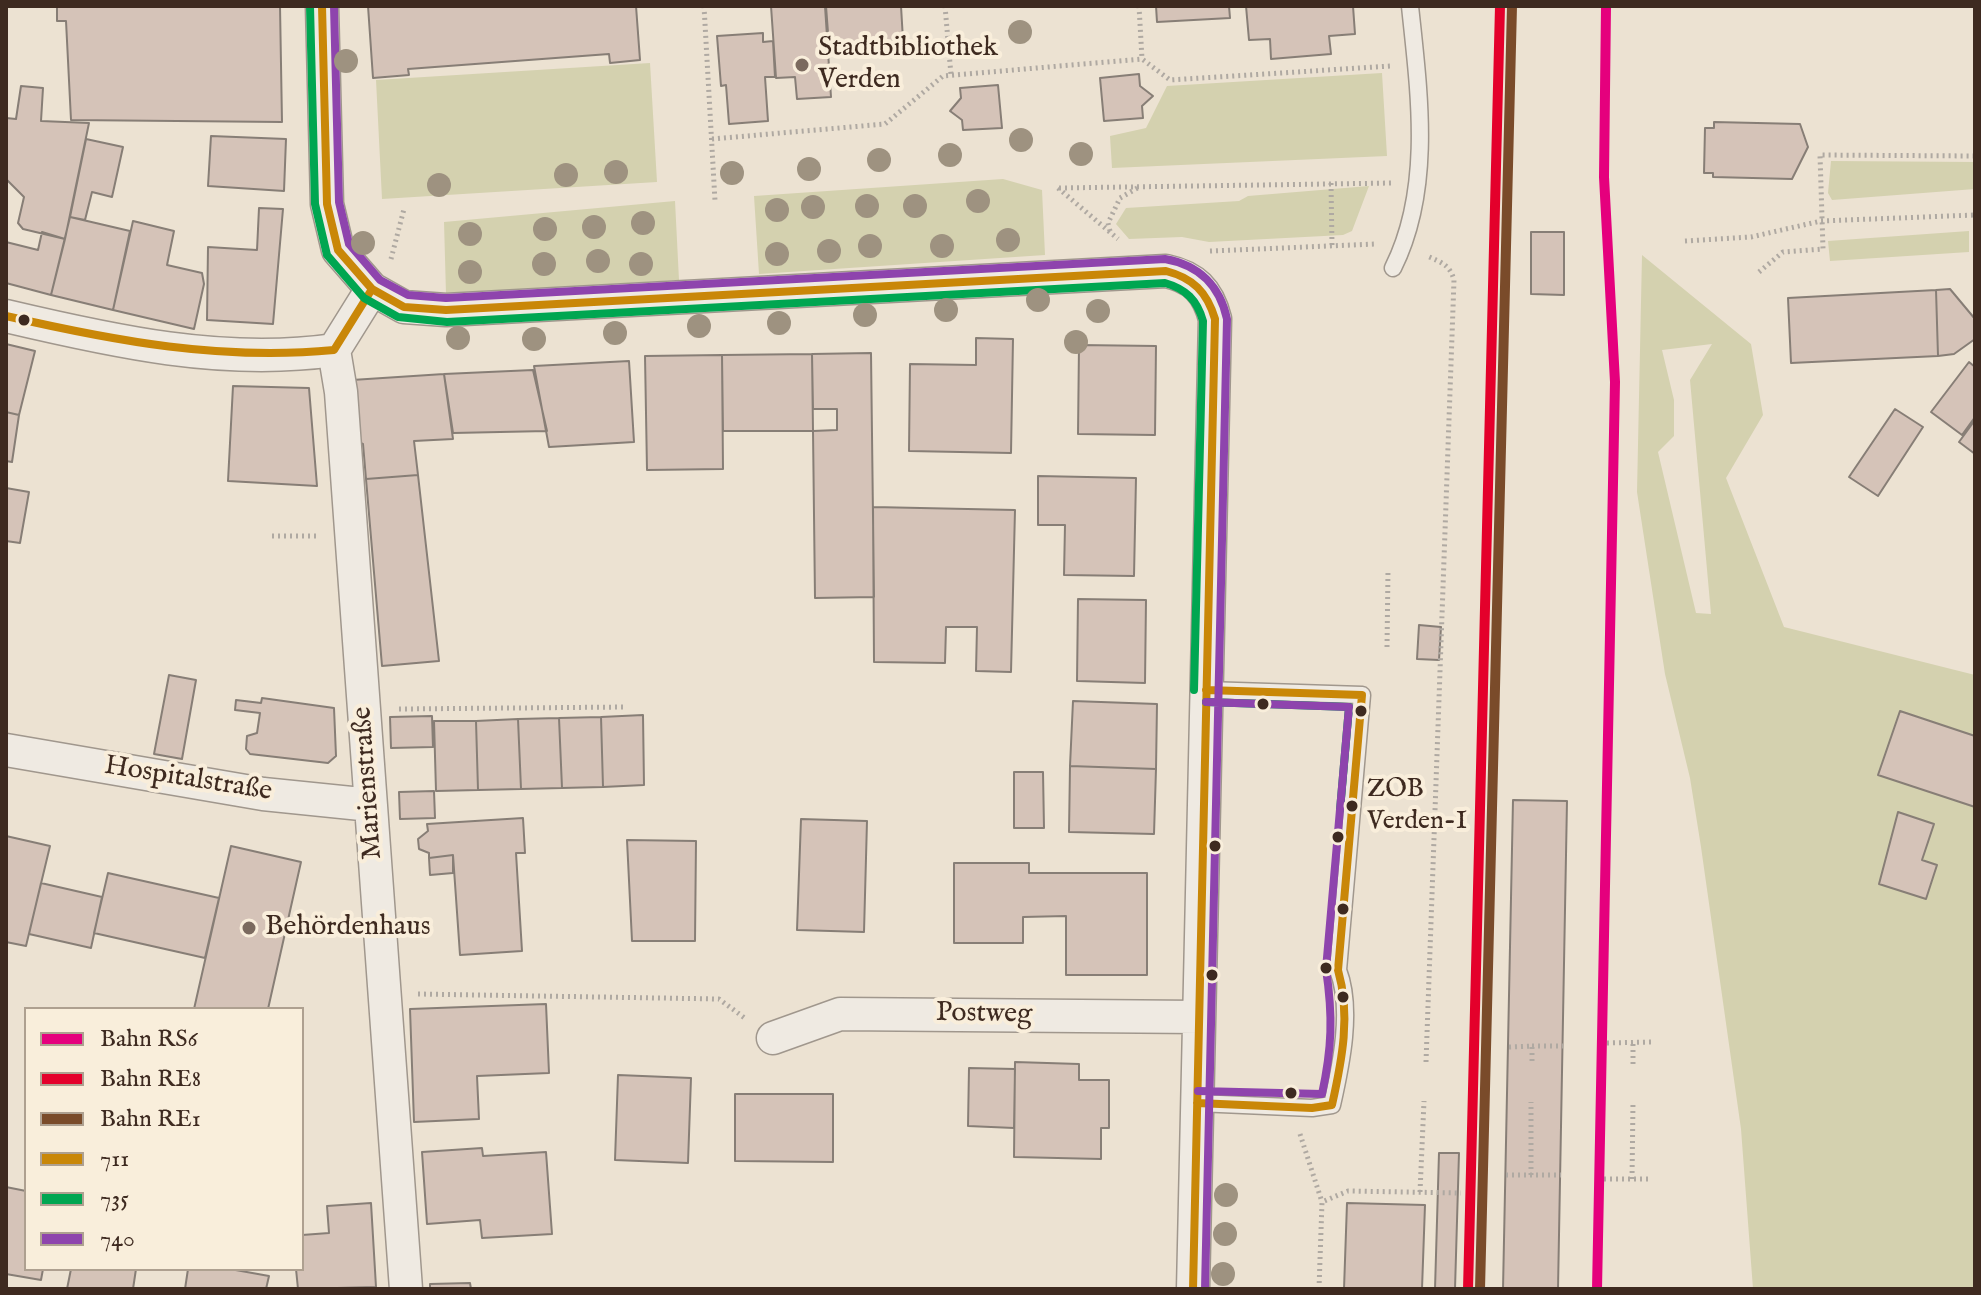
<!DOCTYPE html>
<html>
<head>
<meta charset="utf-8">
<style>
	body { margin:0 }
	#map { position:relative; width:1981px; height:1295px; overflow:hidden; background:#ece2d2; font-family:"IM FELL English",serif }
	canvas { display:block }
	.frame { position:absolute; inset:0; border:8px solid #3e2a20; pointer-events:none }
	.legend { position:absolute; left:24px; top:1007px; width:280px; height:264px; box-sizing:border-box; background:#f9eedb; border:2px solid #aea090; margin:0; padding:10px 14px; list-style:none; font-size:24px; color:#3e2a20 }
	.legend li { display:flex; align-items:center; gap:16px; height:40px }
	.legend b { width:40px; border:2px solid #aea090 }
</style>
</head>
<body>
<div id="map">
<canvas width="1981" height="1295"></canvas>
<div class="frame"></div>
<ul class="legend">
<li><b style="height:10px;background:#e5007d"></b>Bahn RS6</li>
<li><b style="height:10px;background:#e4002b"></b>Bahn RE8</li>
<li><b style="height:10px;background:#7a4b2a"></b>Bahn RE1</li>
<li><b style="height:10px;background:#c98708"></b>711</li>
<li><b style="height:10px;background:#00a651"></b>735</li>
<li><b style="height:10px;background:#8e44ad"></b>740</li>
</ul>
</div>
<script>
const ctx = document.querySelector('canvas').getContext('2d');
ctx.lineJoin = 'round';
function fill(path, color) { ctx.fillStyle = color; ctx.fill(path, 'evenodd'); }
function trace(path, color, width, dash) { ctx.strokeStyle = color; ctx.lineWidth = width; ctx.lineCap = dash ? 'butt' : 'round'; ctx.setLineDash(dash || []); ctx.stroke(path); }
function write(font, color, halo, rows, align = 'center') {
  ctx.font = font + ' "IM FELL English",serif'; ctx.lineWidth = 8; ctx.setLineDash([]); ctx.textBaseline = 'middle'; ctx.strokeStyle = halo; ctx.fillStyle = color; for (const [text, x, y, turn = 0] of rows) {
    ctx.save(); ctx.translate(x, y); ctx.rotate((+turn || 0) * Math.PI / 180); ctx.textAlign = isNaN(turn) ? turn : align; if (halo) ctx.strokeText(text, 0, 0); ctx.fillText(text, 0, 0); ctx.restore();
  }
}
fill(new Path2D(`
	M650,63L657,182L382,199L376,80Z
	M1382,73L1387,156L1112,168L1110,136L1146,128L1167,86Z
	M1831,161L1975,162V189L1832,200L1828,193Z
	M1003,179L1042,190L1045,255L759,274L754,196Z
	M1369,186L1352,231L1343,235L1209,242L1182,237L1129,239L1116,224L1126,208L1239,201L1248,196Z
	M675,201L679,280L446,294L444,222Z
	M1969,231V252L1830,261L1828,241Z
	M1642,255L1751,344L1763,415L1726,478L1784,627L1975,675V1289H1753L1741,1129L1701,847L1690,778L1665,674L1637,492ZM1712,344L1690,380L1711,614L1696,613L1658,452L1674,436V400L1662,350Z`), '#d4d1af');
const building = new Path2D(`
	M57,6H280L282,122L71,120L66,21H57Z
	M368,6H636L640,60L610,63L609,54L408,69L409,75L373,78Z
	M771,6H825L831,97L797,99L795,77L776,78Z
	M826,6H901L903,40L829,46Z
	M1156,6H1229L1230,18L1157,22Z
	M1246,6H1353L1355,34L1329,36L1331,54L1271,59L1270,39L1249,40Z
	M763,33V42L773,41L775,77H765L768,121L729,124L726,85L721,86L717,36Z
	M1139,74L1140,86L1153,96L1142,106L1143,118L1104,121L1100,78Z
	M998,85L1002,128L963,130L962,120L950,111L961,98L960,88Z
	M21,86L43,88L41,121L89,123L65,239L23,229L18,223L24,197L6,179V118L16,119Z
	M1714,122L1800,124L1808,147L1792,179L1713,177V173H1704L1705,128H1714Z
	M211,136L286,139L284,191L208,186Z
	M86,139L123,147L112,197L92,192L85,220L70,217Z
	M259,208L283,209L273,324L207,320L208,247L257,250Z
	M70,217L130,231L113,310L51,295Z
	M133,221L174,231L167,265L202,273L204,284L194,329L113,310Z
	M42,232L65,239L51,295L6,283V242L38,250Z
	M1531,232H1564V295L1531,294Z
	M1950,289L1975,319V339L1954,354L1938,356L1936,290Z
	M1936,290L1938,356L1791,363L1788,298Z
	M976,338L1013,339L1011,453L909,451L910,364L976,365Z
	M6,344L35,351L19,415L6,412Z
	M1079,345L1156,346L1155,435L1078,434Z
	M871,353L874,597L815,598L813,431L837,430V409H813L812,354Z
	M812,354L813,431H723L722,355Z
	M722,355L723,469L647,470L645,356Z
	M629,361L634,442L549,447L534,366Z
	M1969,362L1975,367V417L1962,435L1931,412Z
	M533,370L547,431L453,433L444,374Z
	M444,374L453,439L414,441L418,475L366,479L363,444L358,442L352,380Z
	M233,386L309,388L317,486L228,481Z
	M1895,409L1923,427L1878,496L1849,477Z
	M6,412L19,415L12,462L6,461Z
	M1975,420V454L1959,442Z
	M418,475L439,661L382,666L366,479Z
	M1038,476L1136,478L1134,576L1064,575L1065,525H1038Z
	M6,488L29,492L20,543L6,541Z
	M873,507L1015,510L1011,672L976,671L977,627H946L945,663L874,662Z
	M1078,599L1146,600L1145,683L1077,681Z
	M1419,625L1441,627L1439,660L1417,659Z
	M169,675L196,680L182,759L154,754Z
	M262,698L334,708L336,756L328,763L250,754L246,749L247,736L257,733L260,713L235,710L236,700L261,703Z
	M1073,701L1157,704L1156,769L1070,766Z
	M1900,711L1975,736V807L1878,775Z
	M643,715L644,785L603,787L601,717Z
	M432,716L433,747L391,748L390,717Z
	M601,717L603,787L562,788L559,718Z
	M559,718L562,788L521,789L518,719Z
	M518,719L521,789L478,790L476,721Z
	M434,721H476L478,790L436,791Z
	M1070,766L1156,769L1154,834L1069,832Z
	M1014,772H1043L1044,828H1014Z
	M434,791L435,818L400,819L399,792Z
	M1513,800L1567,801L1558,1289H1503Z
	M1898,812L1934,824L1922,860L1937,865L1926,899L1879,884Z
	M523,818L525,853H516L522,951L460,955L453,855L429,858V853L419,849L418,839L428,831L427,824Z
	M801,819L867,821L864,932L797,930Z
	M6,836L50,846L26,946L6,942Z
	M627,840L696,841L695,941H632Z
	M231,846L301,862L268,1009H194Z
	M453,855V873L430,875L429,858Z
	M954,863H1029V873H1147V975H1066V916L1023,917V943H954Z
	M108,873L219,898L205,958L94,933Z
	M41,883L102,897L91,948L29,934Z
	M546,1004L549,1073L477,1076L479,1119L414,1122L410,1009Z
	M1015,1062L1079,1064V1080H1109V1128H1101V1159L1014,1157Z
	M969,1068L1015,1069L1014,1128L968,1126Z
	M618,1075L691,1078L688,1163L615,1160Z
	M735,1094H833V1162L735,1161Z
	M482,1148L483,1156L546,1152L552,1234L482,1238L480,1220L427,1224L422,1152Z
	M1439,1153H1459L1455,1289H1435Z
	M6,1187L26,1191V1269H43L41,1280L6,1274Z
	M371,1203L376,1287L298,1289L296,1269H302V1235L329,1233L327,1206Z
	M1347,1203L1425,1205L1422,1289H1344Z
	M71,1269H136L133,1289H67Z
	M188,1269H230L269,1276L266,1289H185Z
	M470,1283L471,1289H430V1284Z`);
fill(building, '#d5c3b8');
trace(building, '#877e76', 2);
const lane = new Path2D(`
	M1393,268C1433,188 1419,92 1410,6
	M1197,1103L1312,1108L1332,1105C1341,1065 1353,1009 1338,970L1362,695L1206,690`);
const street = new Path2D(`
	M322,6L327,204L338,250L372,289L404,307L446,310L1166,271C1194,277 1208,291 1215,319L1193,1289
	M372,289L334,350L341,392L406,1289
	M6,316C112,341 224,366 334,350
	M6,750L263,794L371,805
	M773,1038L840,1014L1199,1017`);
trace(lane, '#a0978d', 19);
trace(street, '#a0978d', 35);
trace(new Path2D(`
	M704,6L715,201
	M945,6L951,75
	M1139,6L1142,59
	M712,139L885,124L943,76L1142,59L1170,80L1391,66
	M1331,183L1332,245
	M1058,188L1118,239
	M1059,188L1393,183
	M1110,231L1108,223L1120,198L1139,187
	M1685,241L1751,237L1821,221L1975,215
	M1210,251L1376,244
	M391,259L404,209
	M1759,272L1783,252L1823,249L1820,155L1975,156
	M272,536H319
	M1387,647L1388,570
	M399,709L627,707
	M418,994L719,999L746,1019
	M1607,1043L1654,1042
	M1532,1046H1563
	M1509,1047L1532,1046V1063
	M1426,1062L1454,280C1450,265 1441,262 1427,256
	M1633,1064V1043
	M1300,1134L1322,1202
	M1506,1175H1561
	M1531,1175V1102
	M1604,1179H1652
	M1632,1179L1633,1102
	M1420,1192L1424,1101
	M1319,1289L1322,1202L1348,1191L1461,1193`), '#afa9a2', 5, [2, 4]);
trace(lane, '#efeae2', 16);
trace(street, '#efeae2', 32);
trace(new Path2D(`
	M322,6L327,204L338,250L372,289L404,307L446,310L1166,271C1193,278 1207,292 1215,319L1193,1289
	M6,316C115,341 222,361 334,350L372,289
	M1197,1103L1312,1108L1332,1105C1342,1060 1351,1015 1338,970L1362,695L1206,690`), '#c98708', 8);
trace(new Path2D(`
	M310,6L315,204L327,255L364,298L398,317L447,322L1165,283C1186,289 1197,300 1203,321L1194,690
	M1206,702L1349,707L1340,810`), '#00a651', 8);
trace(new Path2D(`
	M334,6L339,202L349,244L380,280L408,295L446,298L1165,259C1199,265 1220,286 1227,319L1205,1289
	M1198,1091L1322,1094C1332,1048 1333,1016 1326,969L1349,707L1206,702`), '#8e44ad', 8);
trace(new Path2D(`
	M1597,1289L1615,382L1604,177L1606,6`), '#e5007d', 10);
trace(new Path2D(`
	M1468,1289L1500,6`), '#e4002b', 10);
trace(new Path2D(`
	M1480,1289L1512,6`), '#7a4b2a', 10);
ctx.fillStyle = '#9e9280';
for (const [x, y] of [
	[1020,32],
	[346,61],
	[1021,140],
	[1081,154],
	[950,155],
	[879,160],
	[809,169],
	[616,172],
	[732,173],
	[566,175],
	[439,185],
	[978,201],
	[867,206],
	[915,206],
	[813,207],
	[777,210],
	[643,223],
	[594,227],
	[545,229],
	[470,234],
	[1008,240],
	[363,243],
	[870,246],
	[942,246],
	[829,251],
	[777,254],
	[598,261],
	[544,264],
	[641,264],
	[470,272],
	[1038,300],
	[946,310],
	[1098,311],
	[865,315],
	[779,323],
	[699,326],
	[615,333],
	[458,338],
	[534,339],
	[1076,342],
	[1226,1195],
	[1225,1234],
	[1223,1274]
]) { ctx.beginPath(); ctx.arc(x, y, 12, 0, 2 * Math.PI); ctx.fill(); }
for (const [x, y, r, color] of [
	[802,65,8,"#7b6a5e"],
	[24,320,7,"#3e2a20"],
	[1263,704,7,"#3e2a20"],
	[1361,711,7,"#3e2a20"],
	[1352,806,7,"#3e2a20"],
	[1338,837,7,"#3e2a20"],
	[1215,846,7,"#3e2a20"],
	[1343,909,7,"#3e2a20"],
	[249,928,8,"#7b6a5e"],
	[1326,968,7,"#3e2a20"],
	[1212,975,7,"#3e2a20"],
	[1343,997,7,"#3e2a20"],
	[1291,1093,7,"#3e2a20"]
]) { const dot = new Path2D(); dot.arc(x, y, r, 0, 2 * Math.PI); ctx.fillStyle = color; ctx.fill(dot); trace(dot, '#f9eedb', 3); }
write('26px', '#3e2a20', '#f9eedb', [
	["ZOB",1367,791],
	["Verden-I",1367,823]
], 'left');
write('28px', '#3e2a20', '#f9eedb', [
	["Stadtbibliothek",818,49],
	["Verden",818,81],
	["Behördenhaus",265,928]
], 'left');
write('28px', '#3e2a20', '#f9eedb', [
	["Hospitalstraße",188,780,9],
	["Marienstraße",369,783,-94],
	["Postweg",984,1015,1]
]);
</script>
</body>
</html>
